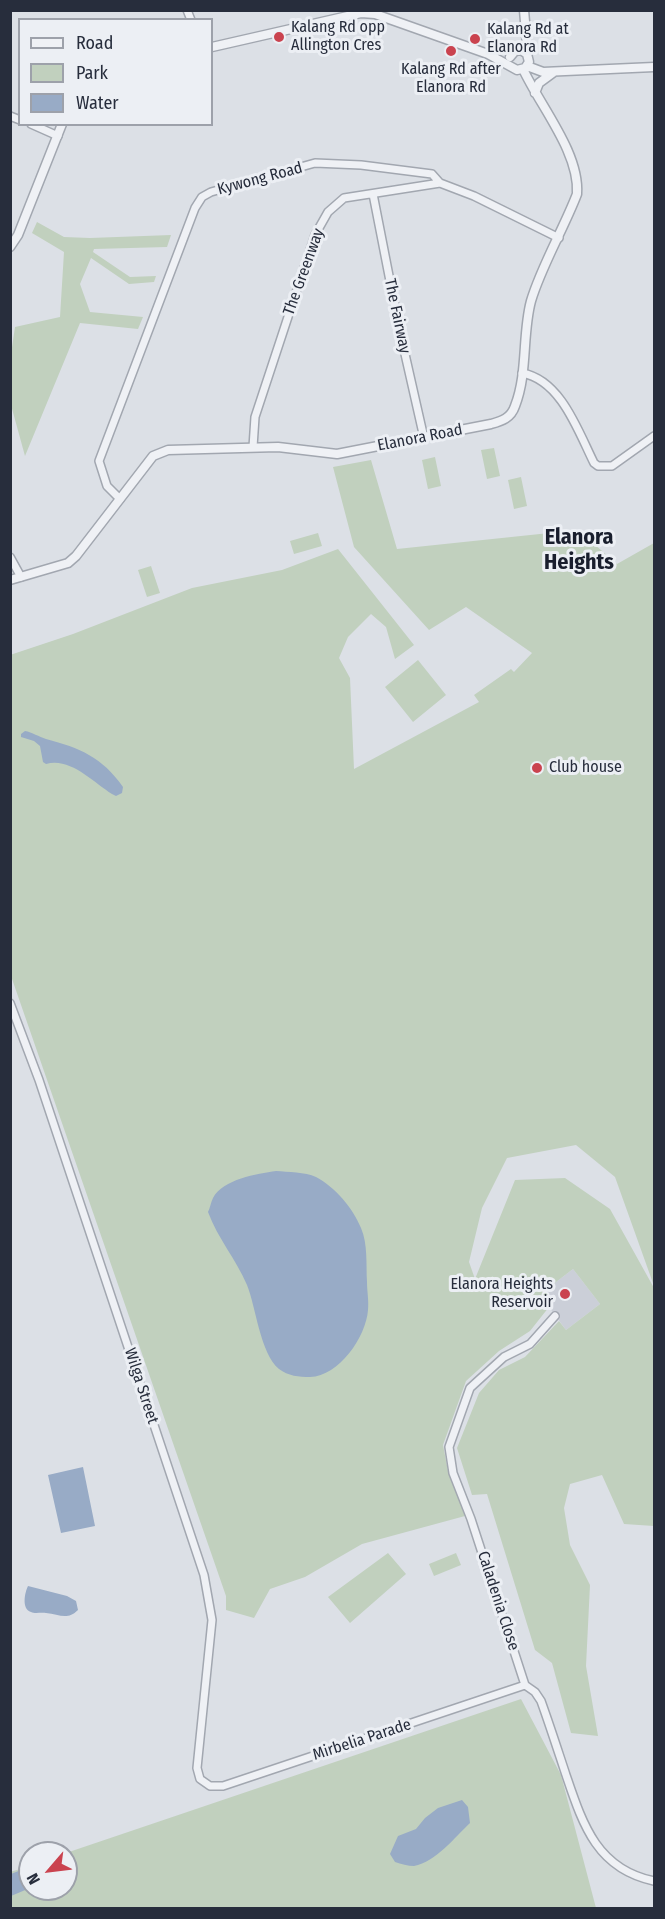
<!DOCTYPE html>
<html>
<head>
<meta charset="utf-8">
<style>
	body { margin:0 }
	#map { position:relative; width:665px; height:1919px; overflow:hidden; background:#dce0e6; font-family:"Fira Sans Condensed",sans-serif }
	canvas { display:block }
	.frame { position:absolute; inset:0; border:12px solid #272d3c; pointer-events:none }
	.legend { position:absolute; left:18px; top:18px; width:195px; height:108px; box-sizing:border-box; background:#eceff4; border:2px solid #9da1aa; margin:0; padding:8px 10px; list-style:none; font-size:18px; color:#272d3c }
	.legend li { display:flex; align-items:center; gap:12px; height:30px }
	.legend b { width:30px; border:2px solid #9da1aa }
	.north { position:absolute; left:18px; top:1841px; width:60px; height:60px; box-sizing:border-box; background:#eceff4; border:2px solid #9da1aa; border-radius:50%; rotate:242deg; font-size:16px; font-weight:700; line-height:24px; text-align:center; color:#272d3c }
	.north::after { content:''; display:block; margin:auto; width:21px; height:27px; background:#ca434f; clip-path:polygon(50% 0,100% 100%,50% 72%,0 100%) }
</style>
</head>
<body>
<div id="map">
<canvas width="665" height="1919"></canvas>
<div class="frame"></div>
<ul class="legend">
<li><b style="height:8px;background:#eff1f5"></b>Road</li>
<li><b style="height:16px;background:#c1d0be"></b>Park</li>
<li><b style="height:16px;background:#98abc6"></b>Water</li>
</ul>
<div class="north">N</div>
</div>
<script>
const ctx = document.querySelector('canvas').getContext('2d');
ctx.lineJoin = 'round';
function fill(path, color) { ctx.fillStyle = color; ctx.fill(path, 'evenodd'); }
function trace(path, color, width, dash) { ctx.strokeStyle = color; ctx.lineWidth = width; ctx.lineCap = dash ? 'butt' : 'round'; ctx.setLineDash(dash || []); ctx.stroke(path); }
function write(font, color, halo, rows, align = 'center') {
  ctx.font = font + ' "Fira Sans Condensed",sans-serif'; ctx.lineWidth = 6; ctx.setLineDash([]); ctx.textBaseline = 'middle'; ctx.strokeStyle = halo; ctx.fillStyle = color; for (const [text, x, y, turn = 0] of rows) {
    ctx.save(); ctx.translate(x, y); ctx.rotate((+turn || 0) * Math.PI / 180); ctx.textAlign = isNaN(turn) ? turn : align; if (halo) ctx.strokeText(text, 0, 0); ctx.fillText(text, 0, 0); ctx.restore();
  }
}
fill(new Path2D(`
	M573,1269L600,1304L566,1330L549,1307L547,1289Z`), '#cbcfd8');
fill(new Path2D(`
	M37,222L64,237L90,238L171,235L167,247L94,249L93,252L130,277L156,276L154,282L129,284L91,258L80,284L90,312L143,317L138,329L80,323L25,456L11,405V354L15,327L60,317L64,252L32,233Z
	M494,448L500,476L487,479L481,450Z
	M435,457L441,486L428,489L422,460Z
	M371,460L397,549L578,530L617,564L654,543V1286L615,1177L576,1145L507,1158L482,1208L469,1262L475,1279L515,1180L565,1178L610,1209L654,1288V1526L624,1524L602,1475L570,1484L564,1508L570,1545L590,1585L586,1666L598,1736L571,1733L552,1663L535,1650L487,1494L472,1495L457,1448L479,1393L499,1370L525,1357L559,1321L566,1330L600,1304L573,1269L547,1289L549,1307L530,1331L499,1351L466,1381L443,1445L448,1471L465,1516L362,1544L305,1577L270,1589L254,1618L226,1610V1596L11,976L10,655L73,634L192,588L282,570L338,549L414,645L395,659L386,627L371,614L348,637L339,658L350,678L354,769L479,702L474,695L511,669L514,672L532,653L466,607L429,630L354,547L333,467Z
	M521,477L527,506L514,509L508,480Z
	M318,533L322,546L294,554L290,541Z
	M151,566L160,593L147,597L138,570Z
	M418,660L446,695L413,722L385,687Z
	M388,1553L406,1574L350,1623L328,1597Z
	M456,1553L461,1565L434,1576L429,1564Z
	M521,1699L561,1775L596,1908H11L10,1872L30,1866V1889H66V1853Z`), '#c1d0be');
fill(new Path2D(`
	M25,731C32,732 39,737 46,739C80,748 102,757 123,787L122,793L116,796L112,794C93,782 70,757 46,764L43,762L40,746L34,741L21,737V734Z
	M276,1171C288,1172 305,1172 316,1177C335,1187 353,1208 361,1228C368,1244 366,1265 367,1282C367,1291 369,1301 368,1310C366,1337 339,1376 310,1377C299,1377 288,1376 279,1369C260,1353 256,1307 247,1285C236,1259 218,1239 208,1212C210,1208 211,1202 213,1198C223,1179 257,1174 276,1171Z
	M83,1467L95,1526L61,1533L48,1475Z
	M28,1586L67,1596L76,1601L78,1610C67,1621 59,1614 46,1613C41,1612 35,1614 31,1612C21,1609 25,1592 28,1586Z
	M462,1800L468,1807L470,1823C455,1837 436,1862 414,1866C408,1866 401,1864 395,1862L390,1854L398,1836L416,1829L425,1818L438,1808Z
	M26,1868L30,1872V1888L11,1896V1874Z`), '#98abc6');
const minor = new Path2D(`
	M187,10L191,20
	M10,116L20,120
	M31,124L58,136
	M373,194L400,332L424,438
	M522,373C561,380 578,431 594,463L598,466H612L654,436
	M253,447L255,417L315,235L328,212L344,198L440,183
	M120,499L107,486L99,461L195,208L202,197L211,192L315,163L361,165L432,174L440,183L474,196L559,238
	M10,557L21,577
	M10,1003L39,1080L204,1575L212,1620L197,1768L200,1779L210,1786H223L525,1685
	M555,1316L530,1344L504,1357L470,1388L449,1447L453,1473L471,1519L525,1685L535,1692L541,1701C550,1726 558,1751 566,1775C583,1825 597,1869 654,1881`);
const tertiary = new Path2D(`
	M212,47L361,13L375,14L488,54L517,70L525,68L529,62L527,54L521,50L515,51L510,57
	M524,51L527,45L524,10
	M527,66L543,72L654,67
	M535,93L539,83L554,72
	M10,247L18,235L62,124
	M10,580L68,563L76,556L153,456L168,450L278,447L337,454L491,424C502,421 511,418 515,406C528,373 522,334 531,301C541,267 564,228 577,194C580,153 540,106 523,69`);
trace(minor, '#a2a7b0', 10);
trace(tertiary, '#a2a7b0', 11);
trace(minor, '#eff1f5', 7);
trace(tertiary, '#eff1f5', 8);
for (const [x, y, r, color] of [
	[279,37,6,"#ca434f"],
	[475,39,6,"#ca434f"],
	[451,51,6,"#ca434f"],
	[537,768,6,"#ca434f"],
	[565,1294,6,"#ca434f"]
]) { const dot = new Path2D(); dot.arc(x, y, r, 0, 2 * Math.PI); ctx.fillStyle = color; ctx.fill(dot); trace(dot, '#eceff4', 2); }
write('16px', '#272d3c', '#eceff4', [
	["Kalang Rd opp",291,28],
	["Allington Cres",291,46],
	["Kalang Rd at",487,30],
	["Elanora Rd",487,48],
	["Kalang Rd after",451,70,"center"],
	["Elanora Rd",451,88,"center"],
	["Club house",549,768],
	["Elanora Heights",553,1285,"right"],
	["Reservoir",553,1303,"right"]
], 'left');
write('16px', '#272d3c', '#eceff4', [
	["Kywong Road",260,179,-15],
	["The Greenway",304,272,-70],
	["The Fairway",397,316,78],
	["Elanora Road",420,438,-11],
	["Wilga Street",141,1386,72],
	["Caladenia Close",498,1601,72],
	["Mirbelia Parade",362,1740,-18]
]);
write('bold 22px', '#191e2d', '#eceff4', [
	["Elanora",579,538],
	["Heights",579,563]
]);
</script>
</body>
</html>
